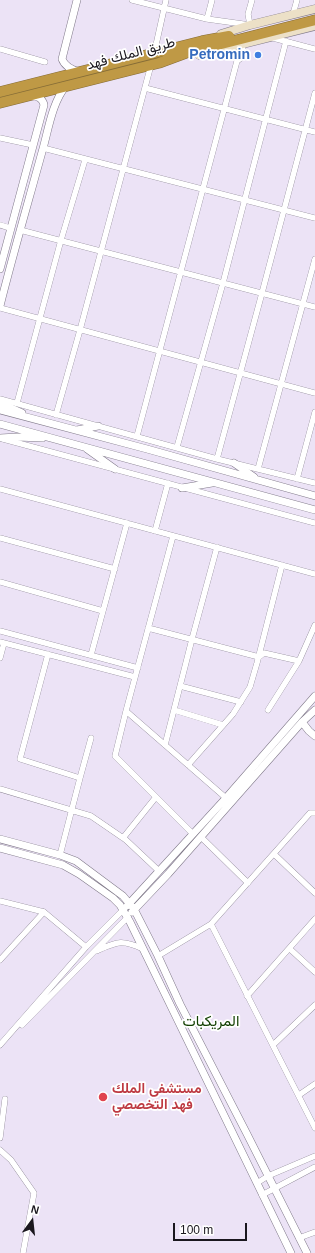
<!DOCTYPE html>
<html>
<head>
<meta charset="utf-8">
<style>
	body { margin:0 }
	#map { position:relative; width:315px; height:1253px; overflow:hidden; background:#ece3f6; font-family:Helvetica,sans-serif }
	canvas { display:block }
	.north { position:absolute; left:12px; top:1201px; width:40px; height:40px; -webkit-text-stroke:3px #fff; paint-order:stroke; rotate:15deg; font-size:11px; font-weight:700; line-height:16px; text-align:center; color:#1a171e }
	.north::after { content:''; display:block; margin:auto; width:14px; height:18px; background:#1a171e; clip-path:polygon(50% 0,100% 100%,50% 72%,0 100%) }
	.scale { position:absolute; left:173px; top:1223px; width:74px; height:18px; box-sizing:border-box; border:2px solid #1a171e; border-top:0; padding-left:5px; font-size:12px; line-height:14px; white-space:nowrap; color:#1a171e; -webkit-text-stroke:3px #fff; paint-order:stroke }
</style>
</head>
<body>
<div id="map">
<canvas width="315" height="1253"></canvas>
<div class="north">N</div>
<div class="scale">100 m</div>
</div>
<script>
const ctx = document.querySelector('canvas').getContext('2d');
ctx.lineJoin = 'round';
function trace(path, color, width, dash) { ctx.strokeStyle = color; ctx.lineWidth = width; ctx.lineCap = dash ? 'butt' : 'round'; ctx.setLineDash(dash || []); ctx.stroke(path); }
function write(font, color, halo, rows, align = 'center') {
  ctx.font = font + ' Helvetica,Vazirmatn,sans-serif'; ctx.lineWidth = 3.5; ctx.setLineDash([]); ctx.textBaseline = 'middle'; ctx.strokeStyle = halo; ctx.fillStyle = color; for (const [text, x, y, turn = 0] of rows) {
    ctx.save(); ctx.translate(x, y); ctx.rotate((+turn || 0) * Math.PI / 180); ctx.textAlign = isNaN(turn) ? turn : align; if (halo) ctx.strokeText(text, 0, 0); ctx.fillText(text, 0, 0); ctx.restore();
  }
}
const minor = new Path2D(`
	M132,0L207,19L250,25L248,14L252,0
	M293,14L297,0
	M207,19L212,0
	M273,38L315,49
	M0,49L45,62
	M154,54L166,0
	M145,88L315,132
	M0,138L33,145
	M43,148L315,218
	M0,225L10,228
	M20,230L315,307
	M0,308L315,393
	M0,399L217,459L315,483
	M17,403L61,240L85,160
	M56,415L80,330L151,65
	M137,436L237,61L245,55L241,44
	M3,439L315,523
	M177,447L223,283L286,41
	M217,459L262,293L315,93
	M258,469L315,259
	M297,479L315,412
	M0,489L315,574
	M155,531L168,483
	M173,536L126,711L226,798
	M0,538L115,569
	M0,582L103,611
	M148,628L259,657L264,653L299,661
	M0,631L138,668
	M0,642L135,677
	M48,654L20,759L80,778L60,855
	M91,655L127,523
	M0,658L4,643
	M180,686L241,702
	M174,710L223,725
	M268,710L299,661L315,625
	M126,711L115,756L193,834
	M165,745L192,639L217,547
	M188,765L233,714L250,687L257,663L282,565
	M80,778L91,738
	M0,789L91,816L126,840L159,871
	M201,837L248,883
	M123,838L156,797
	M274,854L315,893
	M0,901L44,912L86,947
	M211,924L315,1128
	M290,949L315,972
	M96,951C117,942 122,939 143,949
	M158,956L211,924L310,813H315
	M0,960L44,912
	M247,996L315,919
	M22,1025L128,917
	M0,1045L86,947L123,910
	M273,1045L315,1005
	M299,1095L315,1084
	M0,1138L5,1099
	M0,1150L11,1160L34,1193L23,1253
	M257,1183L268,1176L315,1156
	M262,1195L315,1167
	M299,1238L315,1232`);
const tertiary = new Path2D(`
	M77,0L62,59C65,67 72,70 80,72
	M0,269L44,105C43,99 38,96 32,96
	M0,306C13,254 28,203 42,152C48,132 52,102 66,86
	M0,403L22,413
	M0,410L147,449L315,496
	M0,424L315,510
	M77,430L98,426
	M0,438L17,437L42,438
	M87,449L115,469
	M234,463L254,477
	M182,488L212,483
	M302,722L309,731L315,736
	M0,839L60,855L76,861L123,896L134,909L158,956L180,1004L247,1134L307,1253
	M0,848L63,865L79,874L113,898L120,905L130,922L291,1253
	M127,906L226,798L315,696
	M132,912L168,874L302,722L315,710`);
const secondary = new Path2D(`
	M221,34L250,25L315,9
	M199,55L315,26`);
const motorway = new Path2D(`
	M0,92L202,41L229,36
	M0,103L159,63L186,53L315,20`);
trace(minor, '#817a8a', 6);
trace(tertiary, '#817a8a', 8);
trace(secondary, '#817a8a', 9);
trace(motorway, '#856c37', 11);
trace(minor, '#fff', 5.5);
trace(tertiary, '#fff', 7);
trace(secondary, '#ece0c7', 8);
trace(motorway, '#bf9945', 10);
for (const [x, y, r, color] of [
	[258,55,4,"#3f7fe0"],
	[103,1097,5,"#e0444e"]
]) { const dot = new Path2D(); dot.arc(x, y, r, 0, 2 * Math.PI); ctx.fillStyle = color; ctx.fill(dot); trace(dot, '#fff', 1.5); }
write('14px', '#1a171e', '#fff', [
	["طريق الملك فهد",131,54,-15]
]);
write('bold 14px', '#366cbe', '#fff', [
	["Petromin",250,55]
], 'right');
write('bold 14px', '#be3a42', '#fff', [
	["مستشفى الملك",112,1089],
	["فهد التخصصي",112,1105]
], 'left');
write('15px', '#134003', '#fff', [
	["المريكبات",211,1022]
]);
</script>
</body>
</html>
